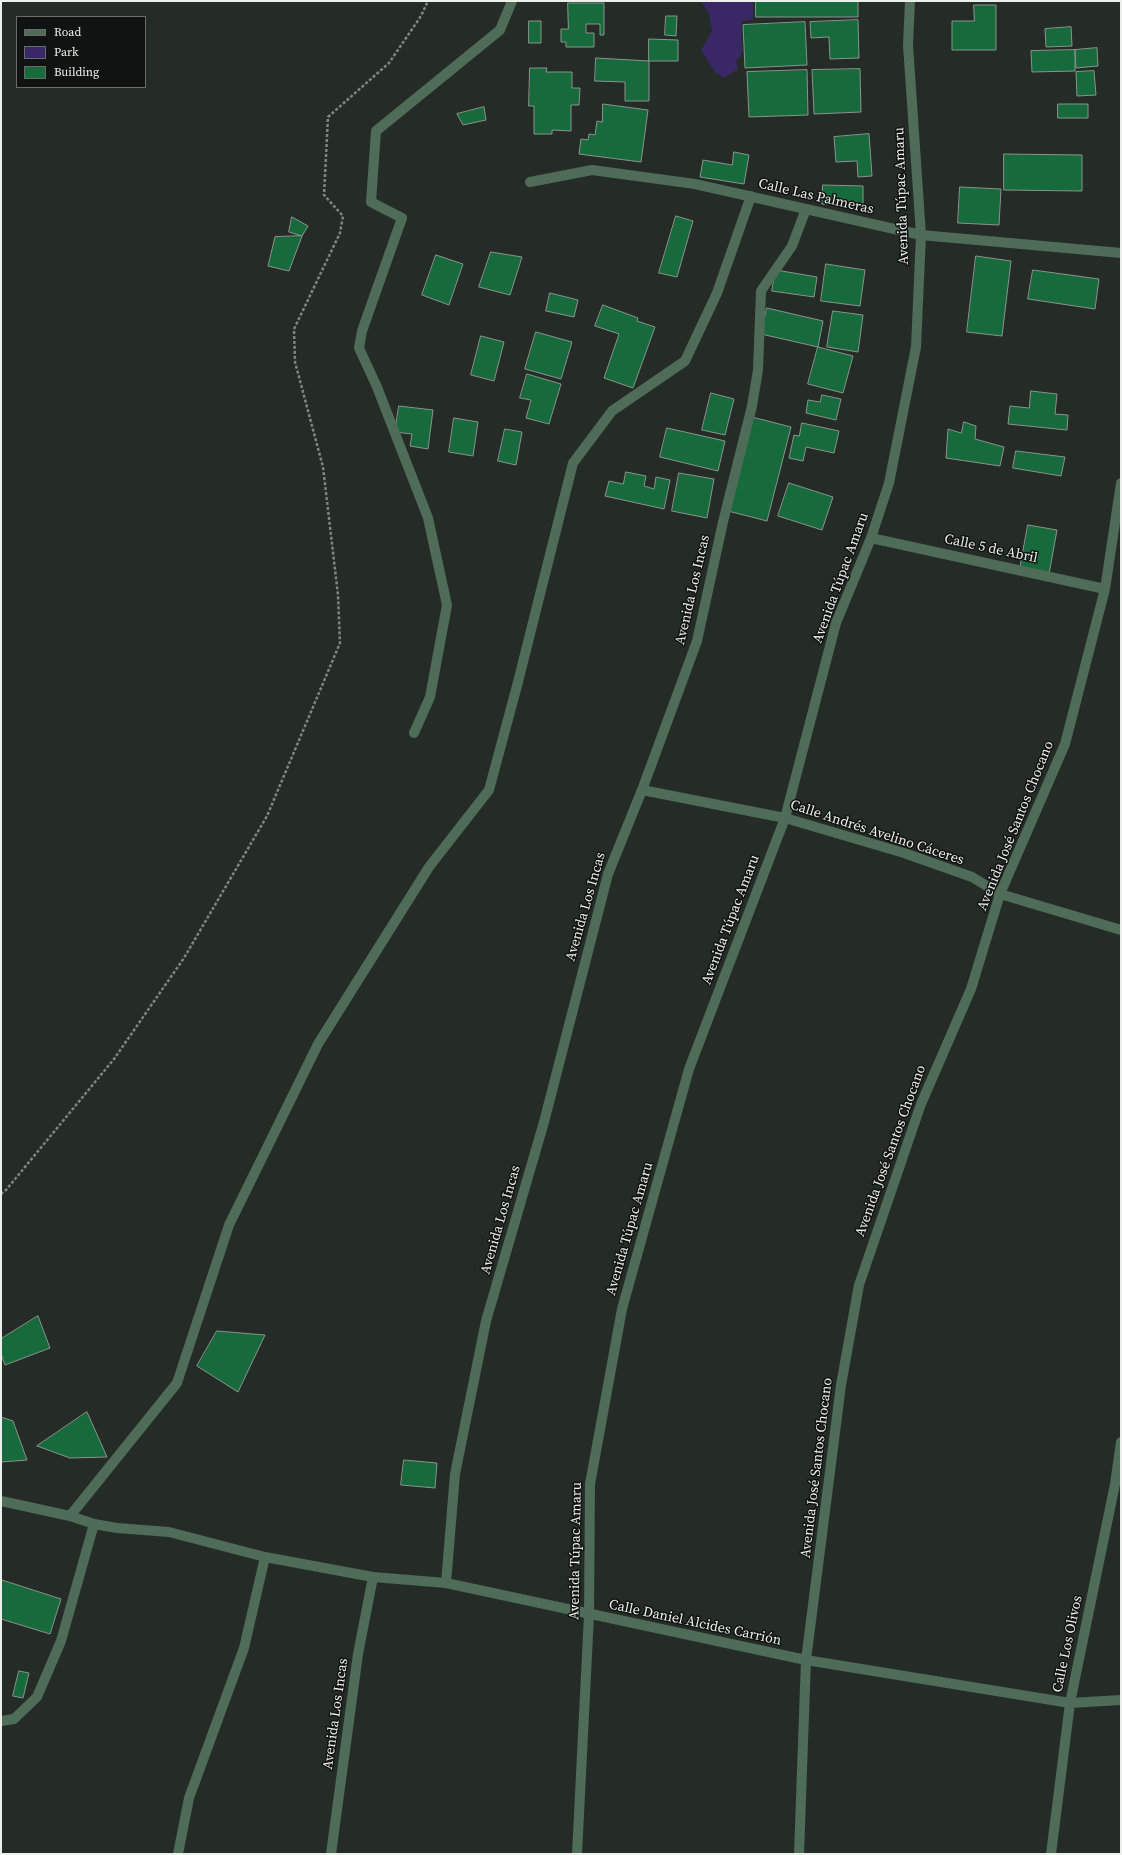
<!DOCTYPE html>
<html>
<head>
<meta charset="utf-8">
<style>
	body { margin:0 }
	#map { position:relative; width:1122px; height:1855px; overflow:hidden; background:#252c27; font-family:"Source Serif 4",serif }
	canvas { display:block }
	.frame { position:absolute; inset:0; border:2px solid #ebf0ec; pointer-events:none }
	.legend { position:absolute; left:16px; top:16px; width:130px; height:72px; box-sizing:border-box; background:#101311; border:1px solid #686b69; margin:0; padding:5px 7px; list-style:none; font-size:12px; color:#ebf0ec }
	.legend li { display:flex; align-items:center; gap:8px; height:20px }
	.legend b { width:20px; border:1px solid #686b69 }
</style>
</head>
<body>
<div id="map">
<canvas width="1122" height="1855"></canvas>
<div class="frame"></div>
<ul class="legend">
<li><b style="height:5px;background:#4e6c57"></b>Road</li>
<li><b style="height:11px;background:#3a2766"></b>Park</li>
<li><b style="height:11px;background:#176a3c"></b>Building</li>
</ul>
</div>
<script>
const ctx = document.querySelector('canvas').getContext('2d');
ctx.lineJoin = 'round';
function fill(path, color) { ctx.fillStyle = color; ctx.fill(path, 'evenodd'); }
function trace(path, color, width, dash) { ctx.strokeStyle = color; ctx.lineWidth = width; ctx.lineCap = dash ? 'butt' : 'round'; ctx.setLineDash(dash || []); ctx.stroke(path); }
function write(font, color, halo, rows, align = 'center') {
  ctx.font = font + ' "Source Serif 4",serif'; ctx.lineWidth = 3; ctx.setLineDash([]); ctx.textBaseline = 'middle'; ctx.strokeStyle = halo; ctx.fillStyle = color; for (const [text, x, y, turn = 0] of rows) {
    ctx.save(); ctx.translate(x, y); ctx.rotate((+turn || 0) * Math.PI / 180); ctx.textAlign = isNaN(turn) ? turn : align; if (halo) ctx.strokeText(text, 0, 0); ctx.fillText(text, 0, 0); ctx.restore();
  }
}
fill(new Path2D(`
	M701,1H753V20L741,21L742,53L736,61L738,69L724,78L714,71L701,50L712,31L709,14Z`), '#3a2766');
const building = new Path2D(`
	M756,1H858V17H756Z
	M568,3H604V35H600V24H586V33H594V47H566V42H561V29H568Z
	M974,5H996V50H952V21H974Z
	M666,16H677L676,36L665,35Z
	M858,20L859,58L830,59L829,37L811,38L810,22Z
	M529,21H541V43H529Z
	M805,22L807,65L745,68L743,25Z
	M1071,27L1072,46L1046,47L1045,29Z
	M649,39L678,40V61H649Z
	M1097,48L1098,66L1076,68L1075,50Z
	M1075,50V71L1032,72L1031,51Z
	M596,58L649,61V101H625V82L595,81Z
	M530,68H547L546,72H572V88H580L579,105H571V131L552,130V134H534V106H529Z
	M860,69L861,112L814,114L812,70Z
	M807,70L808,115L749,117L747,72Z
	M1094,71L1096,95L1077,96L1076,72Z
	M603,104L648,110L641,162L579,154L581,139L588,140L589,134L595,135L597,121L602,122Z
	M1058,104H1088V118H1058Z
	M484,107L486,120L463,125L457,114Z
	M869,134L872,176L858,177L857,161L836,162L834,137Z
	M734,152L749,155L744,184L700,177L703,160L732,165Z
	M1004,154L1082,155V191L1004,190Z
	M823,185L863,186V205L822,204Z
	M960,187L1001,189L999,225L958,223Z
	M676,216L693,221L677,277L659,273Z
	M292,217L308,226L302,236L289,232Z
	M302,236L289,271L268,266L275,237Z
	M491,252L522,257L510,295L479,287Z
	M436,255L463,264L449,305L422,295Z
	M976,256L1011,261L1002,336L967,332Z
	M826,264L865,270L860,306L821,301Z
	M776,270L817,277L814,297L772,291Z
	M1033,270L1099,279L1095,309L1028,299Z
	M550,293L578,300L574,317L546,311Z
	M603,305L638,318L637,321L655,327L633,388L604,378L619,334L595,326Z
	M767,308L823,321L818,347L761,334Z
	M833,311L863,315L858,352L827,347Z
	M536,332L572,342L561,379L525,369Z
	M481,336L504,342L494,381L471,375Z
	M818,347L853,356L843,393L808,384Z
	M527,374L561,384L549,424L526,418L531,400L520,398Z
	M1031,391L1057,394L1055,414L1068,415L1067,430L1008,424L1010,406L1029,408Z
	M711,393L734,399L725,435L702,430Z
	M822,395L841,399L836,420L806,413L808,400L820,402Z
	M399,406L433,410L428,449L410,446L412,434L395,432Z
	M752,417L791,427L767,521L728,511Z
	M454,418L478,422L473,456L449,452Z
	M964,422L976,426L975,439L1004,447L1000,466L946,458L948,429L961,433Z
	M802,423L839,431L834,453L806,447L803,461L789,458L794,435L799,436Z
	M667,428L725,441L718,471L660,457Z
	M505,429L522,432L516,465L498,461Z
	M1016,451L1065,457L1061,476L1013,468Z
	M626,472L646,476L644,486L654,489L656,477L670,480L664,509L605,496L609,481L623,484Z
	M679,473L714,479L707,518L672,511Z
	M789,483L833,497L822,530L778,516Z
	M1028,525L1057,530L1049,574L1020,569Z
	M38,1316L50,1348L5,1365L1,1354V1339Z
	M217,1331L265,1335L238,1392L197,1366Z
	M87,1412L107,1457L70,1458L37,1446Z
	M1,1417L13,1421L27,1460L1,1462Z
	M404,1460L437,1463L435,1488L401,1485Z
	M2,1580L61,1599L50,1634L1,1619Z
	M19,1671L29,1673L23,1698L13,1696Z`);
fill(building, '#176a3c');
trace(building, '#8b938d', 1);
trace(new Path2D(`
	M1,1194L6,1190L114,1059L184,958L267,816L340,643L338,595L323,467L295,362L294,329L340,233L343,216L324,195L328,117L389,63L421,16L428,1`), '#7f8681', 2.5, [3, 2]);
trace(new Path2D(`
	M530,182L592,170L695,184L921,235L1121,253
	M871,538L1105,589
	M414,733L430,697L447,605L428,518L377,387L359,348L362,331L402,218L371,202L376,131L500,30L512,1
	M642,790L785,818L904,853L972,877L1000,894L1121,930
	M1,1501L70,1516L94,1524L117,1528L169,1532L265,1557L373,1577L446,1583L806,1660L1070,1703L1121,1700
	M70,1516L177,1383L229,1225L318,1044L429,867L489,790L518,682L573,463L612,411L685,361L717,293L751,196
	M446,1583L455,1474L486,1321L544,1122L608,874L642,790L697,641L723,522L752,406L758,370L761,291L792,246L806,209
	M1,1721L14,1719L37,1697L61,1641L94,1524
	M178,1854L189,1798L244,1648L265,1557
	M331,1854L358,1654L373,1577
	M577,1854L589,1615L590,1484L622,1309L689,1069L785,818L836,623L871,538L889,483L916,347L921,235L908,45L910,1
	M799,1854L806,1660L841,1385L859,1285L921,1104L971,989L1000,894L1065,744L1105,589L1121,483
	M1051,1854L1070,1703L1115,1484L1121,1442`), '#4e6c57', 10);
write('14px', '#ebf0ec', '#101311', [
	["Avenida Túpac Amaru",902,196,-92],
	["Calle Las Palmeras",816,197,13],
	["Calle 5 de Abril",991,549,12],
	["Avenida Túpac Amaru",841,578,-70],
	["Avenida Los Incas",693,590,-77],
	["Avenida José Santos Chocano",1016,826,-68],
	["Calle Andrés Avelino Cáceres",877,833,18],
	["Avenida Los Incas",586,907,-74],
	["Avenida Túpac Amaru",731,920,-69],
	["Avenida José Santos Chocano",891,1151,-70],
	["Avenida Los Incas",501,1220,-74],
	["Avenida Túpac Amaru",630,1229,-74],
	["Avenida José Santos Chocano",817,1468,-83],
	["Avenida Túpac Amaru",576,1551,-89],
	["Calle Daniel Alcides Carrión",695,1623,12],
	["Calle Los Olivos",1068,1644,-78],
	["Avenida Los Incas",336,1714,-82]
]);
</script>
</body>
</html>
